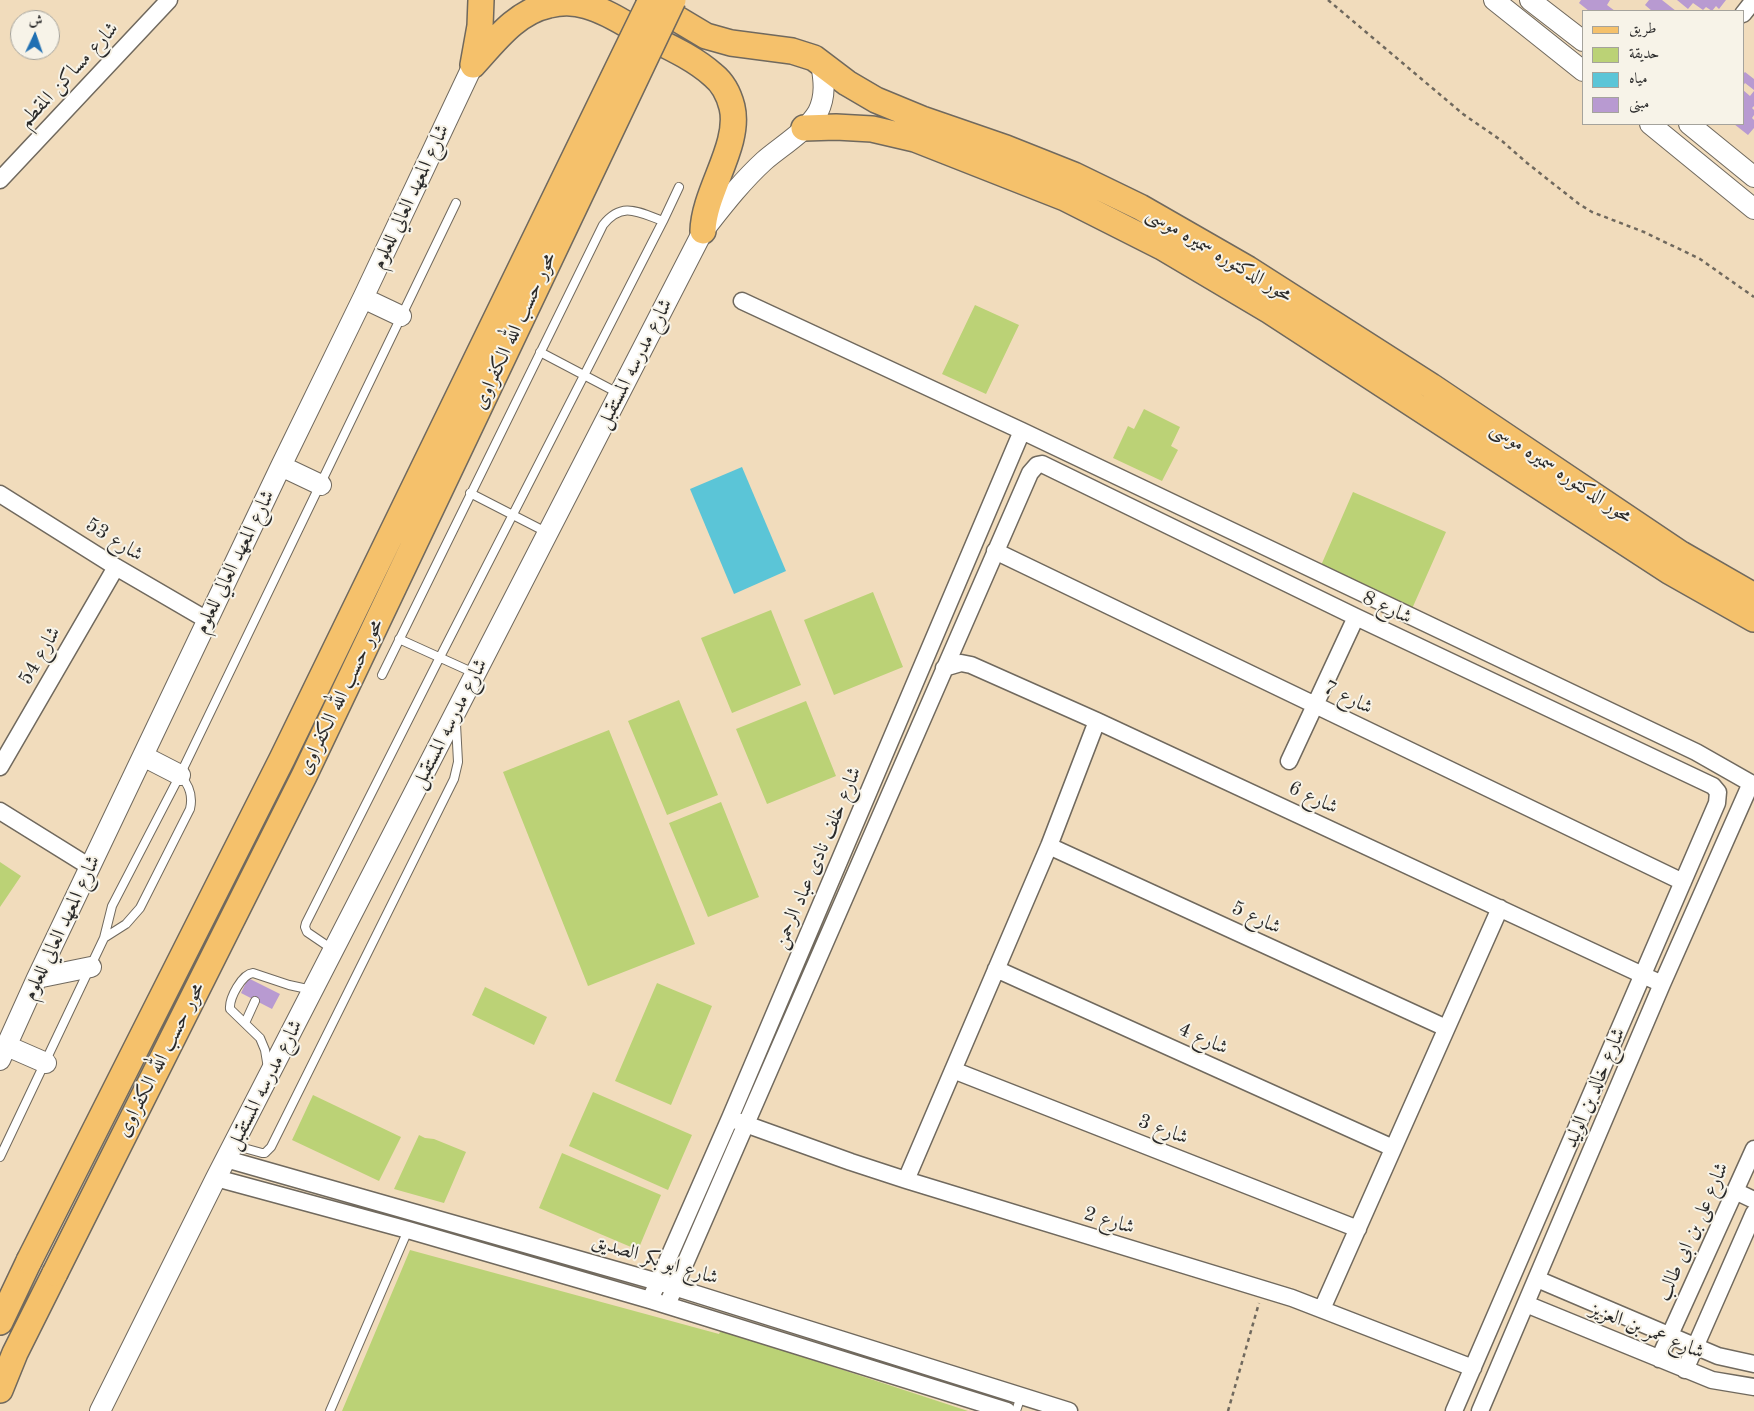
<!DOCTYPE html>
<html>
<head>
<meta charset="utf-8">
<style>
	body { margin:0 }
	#map { position:relative; width:1754px; height:1411px; overflow:hidden; background:#f1dcbc; font-family:"Old Standard TT",Amiri,serif }
	canvas { display:block }
	.legend { position:absolute; left:1582px; top:10px; width:162px; height:115px; box-sizing:border-box; background:#f7f3e8; border:1px solid #a5a39c; margin:0; padding:6px 9px; list-style:none; font-size:15px; color:#2b2b2b }
	.legend li { display:flex; align-items:center; gap:10px; height:25px }
	.legend b { width:25px; border:1px solid #a5a39c }
	.north { position:absolute; left:10px; top:10px; width:50px; height:50px; box-sizing:border-box; background:#f7f3e8; border:1px solid #a5a39c; border-radius:50%; rotate:3deg; font-size:14px; font-weight:700; line-height:20px; text-align:center; color:#2b2b2b }
	.north::after { content:''; display:block; margin:auto; width:18px; height:22px; background:#1f6fb2; clip-path:polygon(50% 0,100% 100%,50% 72%,0 100%) }
</style>
</head>
<body>
<div id="map">
<canvas width="1754" height="1411"></canvas>
<ul class="legend">
<li><b style="height:6px;background:#f5c16b"></b>طريق</li>
<li><b style="height:14px;background:#bbd276"></b>حديقة</li>
<li><b style="height:14px;background:#5bc5d7"></b>مياه</li>
<li><b style="height:14px;background:#b89ad1"></b>مبنى</li>
</ul>
<div class="north">ش</div>
</div>
<script>
const ctx = document.querySelector('canvas').getContext('2d');
ctx.lineJoin = 'round';
function fill(path, color) { ctx.fillStyle = color; ctx.fill(path, 'evenodd'); }
function trace(path, color, width, dash) { ctx.strokeStyle = color; ctx.lineWidth = width; ctx.lineCap = dash ? 'butt' : 'round'; ctx.setLineDash(dash || []); ctx.stroke(path); }
function write(font, color, halo, rows, align = 'center') {
  ctx.font = font + ' "Old Standard TT",Amiri,serif'; ctx.lineWidth = 4; ctx.setLineDash([]); ctx.textBaseline = 'middle'; ctx.strokeStyle = halo; ctx.fillStyle = color; for (const [text, x, y, turn = 0] of rows) {
    ctx.save(); ctx.translate(x, y); ctx.rotate((+turn || 0) * Math.PI / 180); ctx.textAlign = isNaN(turn) ? turn : align; if (halo) ctx.strokeText(text, 0, 0); ctx.fillText(text, 0, 0); ctx.restore();
  }
}
fill(new Path2D(`
	M975,305L1019,325L986,394L942,374Z
	M1144,409L1180,427L1171,446L1178,450L1162,481L1113,458L1128,426L1134,429Z
	M1353,492L1446,532L1411,611L1319,570Z
	M873,592L903,667L834,695L804,620Z
	M771,610L801,685L732,713L701,638Z
	M679,700L718,795L667,815L628,721Z
	M806,701L836,776L767,804L736,729Z
	M609,730L695,944L588,986L503,772Z
	M721,802L759,897L708,917L669,823Z
	M0,862L21,876L0,907Z
	M657,983L712,1006L671,1105L615,1081Z
	M485,987L547,1017L534,1045L472,1015Z
	M593,1092L692,1135L668,1190L569,1146Z
	M313,1095L401,1137L379,1181L292,1140Z
	M419,1135L425,1138L434,1139L466,1152L444,1203L394,1189Z
	M562,1153L661,1195L638,1250L539,1208Z
	M410,1250L719,1334L721,1330L968,1411H342Z`), '#bbd276');
fill(new Path2D(`
	M742,467L786,571L734,594L690,489Z`), '#5bc5d7');
fill(new Path2D(`
	M1581,0H1610L1607,5L1615,11H1589L1579,3Z
	M1649,0H1662L1676,11H1652L1645,5Z
	M1677,0H1726L1719,9L1716,6L1712,11L1706,7L1703,10L1693,3L1688,9Z
	M1745,72L1754,79V90L1745,83L1743,86V74Z
	M1743,90L1750,96L1754,91V106L1752,108L1754,110V115L1752,118L1754,120V128L1748,135L1734,124H1743Z
	M248,978L280,994L272,1009L241,993Z`), '#b89ad1');
const service = new Path2D(`
	M540,352L618,393
	M470,493L546,532
	M399,639L474,673
	M382,675L603,225C622,201 638,212 663,221
	M104,938L126,924L140,908L190,809C193,796 190,786 180,775
	M332,949L307,932L305,927L306,923L440,657L663,221L679,187
	M245,1023L255,1001
	M268,1068L265,1050L260,1038L230,1009C229,998 242,974 253,973L289,985L312,990
	M233,1145L262,1153H265L271,1147L454,779L458,762L456,724
	M0,1157L104,938L112,906L180,775L456,203
	M330,1411L408,1230
	M1016,1411L1021,1396`);
const minor = new Path2D(`
	M1743,14L1754,0
	M0,180L169,0
	M742,301L1022,431L1696,752L1754,785
	M0,494L116,567L207,620
	M995,551L1683,882
	M944,668L961,663L971,665L1097,721L1662,984
	M1289,761L1356,617
	M0,767L116,567
	M0,811L90,867
	M1049,846L1446,1028
	M996,969L1393,1148
	M953,1070L1358,1229
	M737,1121L851,1162L906,1180L1292,1298L1473,1368
	M226,1159L658,1282L1069,1411
	M216,1178L408,1230L650,1300L1007,1411
	M906,1180L1049,846L1097,721
	M1735,1191L1754,1200
	M1537,1279L1718,1356L1754,1364
	M650,1300L730,1118L1022,431
	M1526,1304L1712,1380L1754,1387
	M667,1305L1030,473L1037,465L1042,464L1356,617L1713,786L1718,792L1717,803L1454,1411
	M1322,1309L1500,908
	M1659,1359L1754,1149
	M1685,1370L1754,1213
	M1480,1411L1662,984L1751,783`);
const tertiary = new Path2D(`
	M1494,0L1583,71
	M1530,0L1583,41
	M1650,124L1754,209
	M1689,124L1754,177
	M363,298L401,316
	M281,466L321,485
	M143,756L180,775
	M37,978L91,967
	M7,1046L46,1063
	M0,1060L37,978L281,466L363,298L473,65
	M100,1411L216,1178L703,231C722,207 741,182 764,161C780,147 807,131 818,112C826,96 824,80 821,63`);
const primary = new Path2D(`
	M649,2L706,36L731,43L792,51L814,58L847,83L876,100L922,119L1006,148L1074,175L1140,207L1248,269L1431,386L1681,554L1754,596
	M473,65C495,41 516,12 549,5C561,2 575,2 587,6C606,11 624,23 641,33C665,45 693,57 713,75C723,83 729,95 732,107C741,145 704,191 703,231
	M473,65L480,26L481,0
	M804,128L836,127L872,129L915,139L1065,198L1162,247L1270,311L1669,571L1754,619
	M0,1322L29,1261
	M0,1390L15,1353L55,1273`);
trace(service, '#70695e', 10);
trace(minor, '#70695e', 19);
trace(tertiary, '#70695e', 22);
trace(primary, '#70695e', 28);
trace(new Path2D(`
	M1328,0L1463,114L1502,141L1527,163L1579,204L1592,212L1644,232L1700,259L1754,297
	M1228,1411L1259,1303`), '#70695e', 2.5, [4, 4]);
trace(service, '#fff', 8);
trace(minor, '#fff', 16);
trace(tertiary, '#fff', 20);
trace(primary, '#f5c16b', 25);
const primaryBridge = new Path2D(`
	M29,1261L282,759L651,0
	M55,1273L304,776L673,0`);
trace(primaryBridge, '#70695e', 28, []);
trace(primaryBridge, '#f5c16b', 25);
write('20px', '#2b2b2b', '#f7f3e8', [
	["شارع مساكن المقطم",69,75,-47],
	["شارع المعهد العالي للعلوم",411,197,-65],
	["محور الدكتوره سميره موسى",1219,255,31],
	["محور حسب الله الكفراوى",515,331,-65],
	["شارع مدرسه المستقبل",635,364,-63],
	["محور الدكتوره سميره موسى",1561,473,34],
	["شارع 53",114,540,32],
	["شارع المعهد العالي للعلوم",235,562,-64],
	["شارع 8",1387,608,25],
	["شارع 54",40,656,-60],
	["محور حسب الله الكفراوى",341,697,-64],
	["شارع 7",1348,698,26],
	["شارع مدرسه المستقبل",450,724,-63],
	["شارع 6",1313,798,25],
	["شارع خلف نادى عباد الرحمن",818,858,-67],
	["شارع 5",1256,918,25],
	["شارع المعهد العالي للعلوم",62,928,-65],
	["شارع 4",1203,1039,24],
	["محور حسب الله الكفراوى",161,1060,-63],
	["شارع مدرسه المستقبل",265,1085,-63],
	["شارع خالد بن الوليد",1595,1088,-67],
	["شارع 3",1163,1130,21],
	["شارع 2",1109,1221,17],
	["شارع على بن ابى طالب",1693,1232,-66],
	["شارع ابو بكر الصديق",655,1260,17],
	["شارع عمر بن العزيز",1647,1331,22]
]);
</script>
</body>
</html>
